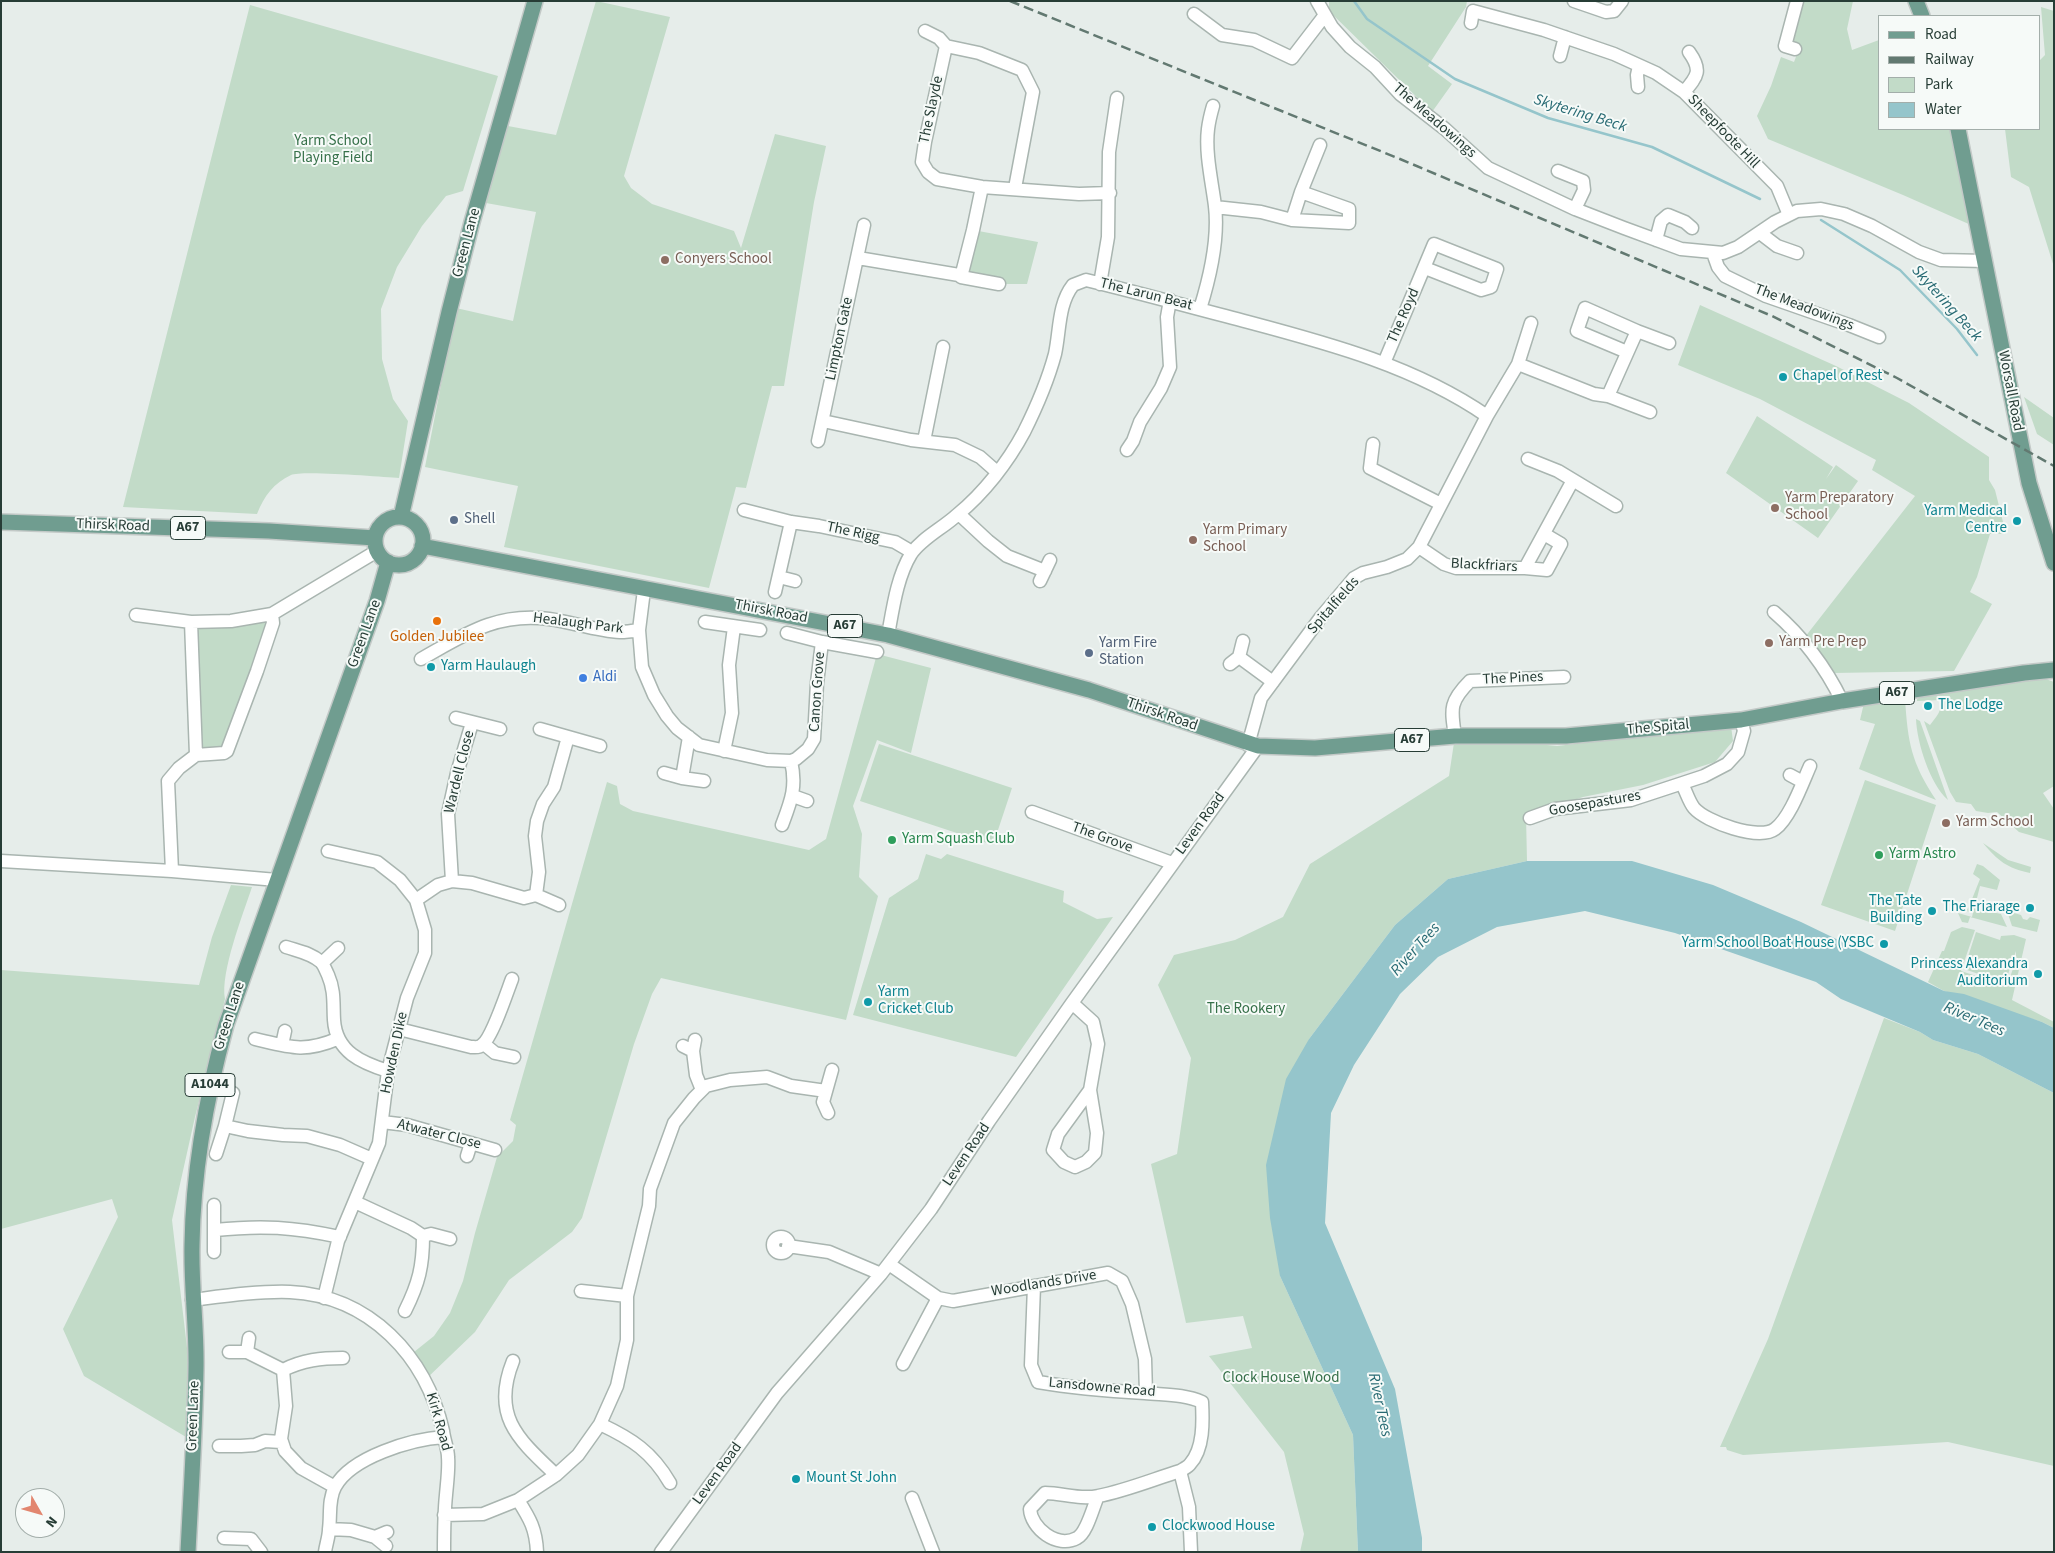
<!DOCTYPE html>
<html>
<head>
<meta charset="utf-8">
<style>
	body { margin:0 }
	#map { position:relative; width:2055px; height:1553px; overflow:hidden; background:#e6edea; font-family:"Source Sans 3",sans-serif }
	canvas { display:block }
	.frame { position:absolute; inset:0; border:2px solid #273d36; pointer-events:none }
	.legend { position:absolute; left:1878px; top:15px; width:162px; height:115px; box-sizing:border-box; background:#f6faf8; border:1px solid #a3aeaa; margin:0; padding:6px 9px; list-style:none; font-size:15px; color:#273d36 }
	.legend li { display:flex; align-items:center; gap:10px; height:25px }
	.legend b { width:25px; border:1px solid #a3aeaa }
	.north { position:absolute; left:15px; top:1488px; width:50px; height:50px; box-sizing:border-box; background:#f6faf8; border:1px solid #a3aeaa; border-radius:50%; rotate:128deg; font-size:14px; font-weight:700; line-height:20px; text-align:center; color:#273d36 }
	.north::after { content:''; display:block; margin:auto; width:18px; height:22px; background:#e2866f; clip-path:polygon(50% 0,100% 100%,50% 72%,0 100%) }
</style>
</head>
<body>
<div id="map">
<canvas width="2055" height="1553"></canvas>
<div class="frame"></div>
<ul class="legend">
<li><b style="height:6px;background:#709d90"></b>Road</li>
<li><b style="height:6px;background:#627971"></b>Railway</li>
<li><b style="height:14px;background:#c2dbc8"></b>Park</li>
<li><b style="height:14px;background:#95c5cb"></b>Water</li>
</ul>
<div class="north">N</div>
</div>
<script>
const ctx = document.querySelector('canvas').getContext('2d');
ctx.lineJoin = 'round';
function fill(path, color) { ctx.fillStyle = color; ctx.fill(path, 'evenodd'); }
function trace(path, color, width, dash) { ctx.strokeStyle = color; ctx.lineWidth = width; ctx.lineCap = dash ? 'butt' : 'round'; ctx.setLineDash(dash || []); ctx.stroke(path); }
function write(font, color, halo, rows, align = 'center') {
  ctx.font = font + ' "Source Sans 3",sans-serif'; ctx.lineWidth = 4; ctx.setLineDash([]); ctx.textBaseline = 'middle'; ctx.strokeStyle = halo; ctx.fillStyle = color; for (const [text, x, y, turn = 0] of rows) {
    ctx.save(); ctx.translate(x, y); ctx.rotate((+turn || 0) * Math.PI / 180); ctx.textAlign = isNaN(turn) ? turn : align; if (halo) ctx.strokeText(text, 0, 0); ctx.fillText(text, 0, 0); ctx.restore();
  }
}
fill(new Path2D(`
	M596,1L670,17L624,176L631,188L652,204L734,231L741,248L775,134L826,146L814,202L784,386H772L746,488L736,487L709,588L504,547L518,486L425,467L456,308L513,321L536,212L486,203L508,126L556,135Z
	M1329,1H1467L1466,7L1428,66L1452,84L1432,112L1329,11Z
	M1804,1H1853L1847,29L1852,50L1879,40V129H1952L1971,225L1903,195L1768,139L1757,116L1771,86L1781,57L1794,62L1800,46L1793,43Z
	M250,5L498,76L463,191L446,196L422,226L397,267L381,309L382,359L393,399L408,421L399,478C382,477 302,470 291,475C274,483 264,496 257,514L123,507Z
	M2041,7L2054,11V267L2029,187L2011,177L2005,129H2039V61L2045,55Z
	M973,230L1038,242L1027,284H999L961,277Z
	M1700,305L1836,366L1909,403L1989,457V480L1995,490L2006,534H1990L1977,577L1970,592L1992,604L1954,671L1833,673L1805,637L1915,496L1872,470L1876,460L1760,399L1678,365Z
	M2024,397L2054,418V445L2037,434Z
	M1757,416L1833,467L1826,479L1836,465L1858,481L1818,538L1726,473Z
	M265,619L268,623L226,746L205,751L200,747L196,627Z
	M877,654L931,668L911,753L877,740L853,806L862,834L859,877L878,896L846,1020L661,978L652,994L634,1044L582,1218L572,1232L509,1280L475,1332L425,1380L409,1356L434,1336L450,1313L463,1281L475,1233L497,1157L513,1141L516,1125L510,1120L607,782L617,786L620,804L633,811L809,850L826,839Z
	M2037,678H2043L2054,682V786L2043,793L2054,809V842L2019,832L1997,812L1988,813L1976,811L1971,804L1956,802L1950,792L1924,721L1930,725C1937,716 1942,711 1941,700L1917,701V699L1923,696Z
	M1905,699C1908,743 1911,762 1936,800L1859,769L1875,724L1860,720L1864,703Z
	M1916,719L1920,721L1948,800C1930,784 1917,743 1916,719Z
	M1731,726L1733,741L1715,762L1643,785L1583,797L1526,816L1527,861L1448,879L1395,925L1309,1039L1280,1276L1353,1435L1358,1552H1300L1304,1534L1284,1452L1209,1356L1252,1348L1243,1316L1186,1323L1151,1164L1177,1154L1191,1058L1158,985L1174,955L1235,940L1283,917L1310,864L1449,776L1455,736L1557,746Z
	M879,744L1012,788L993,845L860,801Z
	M1865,780L1936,805L1895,931L1821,905Z
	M1983,843L2008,860L2031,867L2029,879L2030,873C2007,868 1998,861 1983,843Z
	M926,854L941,859L947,854L1064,891L1063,902L1097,919L1113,917L1016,1057L853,1015L889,898L918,879Z
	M1977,864L1983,866L2000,880L1997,890L1980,886L1976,902L1972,901L1970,912L1960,909V906L1968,909L1980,879L1973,874Z
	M231,885L252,887C243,914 220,973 225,999L195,1117L172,1220L188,1356L189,1413L186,1437L84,1376L63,1329L118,1217L112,1199L1,1229V970L199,985L212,937Z
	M1974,908L2001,914L2007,927L1970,917L1968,923L1962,922L1958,913L1972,917Z
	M2007,911L2021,915L2023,919L2027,920L2030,917L2040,920L2037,932L2012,926Z
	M1962,927L1975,930L1961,971L2007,986L2016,960V951L2005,983L1964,969L1976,932L2000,940L2001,936L2014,935L2026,939L2012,1000L2054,1022V1028L2042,1022L1944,991L1928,982L1942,951H1944L1951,932Z
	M1884,1018L1920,1032L1933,1040L1978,1054L2054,1093V1466L1948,1442L1743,1455L1727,1450L1726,1447H1720L1768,1339Z`), '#c2dbc8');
fill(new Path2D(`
	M1527,861H1632L1713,885L1801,922L1944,991L1964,994L2042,1022L2054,1028V1093L1978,1054L1933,1040L1920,1032L1841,999L1816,982L1675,933L1585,911L1497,927L1438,957L1400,994L1354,1065L1331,1113L1325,1223L1395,1389L1422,1538V1552H1358L1353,1435L1280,1276L1270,1218L1266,1165L1286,1079L1309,1039L1395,925L1448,879Z`), '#95c5cb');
trace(new Path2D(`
	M1354,1L1367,19L1455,79L1548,118L1652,147L1760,199
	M1821,220L1900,270L1957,329L1977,355`), '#95c5cb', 2.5);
const minor = new Path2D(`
	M1317,1L1332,27L1350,47L1375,67L1400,94L1445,129L1488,168L1575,209L1624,228L1681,249L1723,253L1738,247L1775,222L1797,211L1821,209L1844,214L1872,226L1919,252L1941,260L1985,261
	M1574,1L1606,12L1614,11L1622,1
	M1194,14L1222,35L1254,40L1292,58L1325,15
	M1471,23L1473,11L1544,30L1614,54L1656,73L1684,92L1777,186L1789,215
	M925,31L939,38L946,46L979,53L1022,70L1033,92L1015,188
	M946,46L925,142L922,162L928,172L937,179L982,187L1079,194L1110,193
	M1795,49L1785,46L1797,1
	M1560,56L1565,37
	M1638,87L1637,75L1639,66
	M1684,92C1698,76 1702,70 1689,52
	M1558,171L1583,181L1584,190L1575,209
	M1301,192L1320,145
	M1215,207L1261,212L1292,220L1349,223V209L1301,192L1292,220
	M1760,233L1777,246L1797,253
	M1656,240L1661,221L1668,215L1685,222L1692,228
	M1713,253L1718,267L1725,276L1766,296L1849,325L1879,337
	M858,258L959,275L961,277L999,284
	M961,277L973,230L982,187
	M1100,284L1108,237L1109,152L1117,98
	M1200,309C1210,277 1219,240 1215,206C1212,182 1205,153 1208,129C1209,121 1211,113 1213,106
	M1637,331L1669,343
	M1384,363L1434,244L1497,269L1491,287L1481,290L1425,268
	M1518,364L1594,394L1608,396L1637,331L1585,308L1577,331L1627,352
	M1608,396L1650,412
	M823,421L911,440L955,445L980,457L997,472
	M818,441L864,225
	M924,441L943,347
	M1373,444L1370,468L1441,504
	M1127,450L1133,441L1140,422L1161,388L1170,367L1167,317L1170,300
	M1528,459L1558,471L1616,506
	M744,510L791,522L819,526L895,542L912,552
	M959,514L988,541L1007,556L1045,571
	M1419,547L1444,564L1456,568H1525L1547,570L1561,544L1544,534
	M1525,568L1573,480
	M779,577L795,581
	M1040,581L1050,560
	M644,590L639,630L642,667L654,695L667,716L677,728L699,745L767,760L791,761L796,759L808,749L814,739L817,683L822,642
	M775,592L791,522
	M1774,612C1804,638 1825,666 1842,701
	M272,614L377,551
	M136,615L191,622
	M705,622L760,630
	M787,633L822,642L877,652
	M888,635C893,608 897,577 911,554C922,538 943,528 957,515C984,493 1008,462 1024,432C1036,408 1048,380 1055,354C1060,331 1058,304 1073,285L1086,280C1140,293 1194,308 1248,322C1331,344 1416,367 1487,416
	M1239,657L1273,682
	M421,659C464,635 496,612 549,619C572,622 597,631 620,632C626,632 633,631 639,630
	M1230,664L1239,657L1243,641
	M456,718L500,729
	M540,729L600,746
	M1455,736C1451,709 1449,702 1470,681L1564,677
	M1248,745L1261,698L1321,617L1354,578L1363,573L1387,567L1407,559L1419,547L1487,416L1518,364L1531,323
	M724,751L732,713L729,665L734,627
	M664,773L682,778L704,781
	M1790,775L1803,782
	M682,778L689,737
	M1682,784C1686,791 1689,802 1694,808C1706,822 1759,841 1775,829C1790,818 1802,784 1810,766
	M793,796L807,801
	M1032,812L1172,863
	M1530,818L1555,809L1631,800L1704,776L1727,764L1738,752L1744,731L1741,720
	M782,825C791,801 797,787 791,761
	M1,861L172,871L277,880
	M172,871L168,781L179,768L196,755L224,753L227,751L257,671L273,623L272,614L231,621L191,622L196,755
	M452,881L448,814L457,773L472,723
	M536,895L559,905
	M416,900L438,885L452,881L472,883L524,898L536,895L539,872L535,836L537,821L543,804L554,787L568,737
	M286,947C298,951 311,953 321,962C324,965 326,971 328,975C335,991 333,1004 334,1020C336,1052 362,1063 388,1071
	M322,963L338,948
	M1072,1003L1093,1022L1098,1044L1090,1090L1097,1133L1095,1153L1086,1162L1075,1167L1064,1162L1053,1150L1058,1134L1090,1090
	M399,1029L471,1047C475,1047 479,1048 482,1045C492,1038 507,992 512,979
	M255,1039C289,1047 304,1053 337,1039
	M484,1044L495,1053L514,1057
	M282,1045L285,1031
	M683,1046L693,1051L695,1040
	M693,1051L696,1075L702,1090
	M233,1093L225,1126L248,1131L283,1135L307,1136L340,1145L372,1159
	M828,1113L823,1102L832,1070
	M382,1122L407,1125L495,1150
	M216,1154L225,1126
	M467,1156L471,1143
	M355,1202L411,1228L423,1236C423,1266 419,1283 405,1311
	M214,1205V1252
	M215,1230C262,1225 293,1227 340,1237
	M423,1236L431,1234L450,1239
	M773 1245a8 8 0 1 1 16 0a8 8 0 1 1-16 0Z
	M788,1246L829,1252L881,1274
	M889,1264L938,1298L953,1301L1108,1273L1122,1281L1132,1304L1145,1359L1146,1393
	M1034,1286L1031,1365L1038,1382C1073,1388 1110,1391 1145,1393C1164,1395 1184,1394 1202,1402C1203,1421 1204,1449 1190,1464C1188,1467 1183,1469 1180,1471C1154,1479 1125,1491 1098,1496C1079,1500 1063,1493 1045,1493L1030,1509C1031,1528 1057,1549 1077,1538C1087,1533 1093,1507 1098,1496
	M581,1291L627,1296
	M324,1298L338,1241L379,1143L388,1071L407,998L425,953V930L416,900L400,880L377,862L328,851
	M192,1300C224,1296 258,1291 290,1292C370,1296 426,1356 443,1431C444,1440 448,1449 448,1457C449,1469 447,1483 446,1495C444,1514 444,1533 444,1552
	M229,1352H247L283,1370L286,1406L281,1439L285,1451L301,1468L335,1487
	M247,1352L249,1338
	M513,1361C491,1416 518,1439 556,1475
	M903,1364L938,1298
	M283,1370C303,1360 321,1358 343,1358
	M600,1424C632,1439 652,1452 670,1483
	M219,1446H241L255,1445L265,1441L281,1442
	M1180,1471L1189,1507L1191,1552
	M912,1498L933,1552
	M518,1500C530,1519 536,1529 537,1552
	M444,1515L483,1514L518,1500L556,1475L578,1455L600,1424L617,1386L627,1340V1296L649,1206L650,1189L674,1123L694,1098L706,1086L730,1080L767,1077L791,1086L826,1091
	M329,1529L351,1530L375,1537
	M224,1538L251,1539L261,1552
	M386,1546L375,1537L387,1532
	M325,1552C326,1544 329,1537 329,1529C331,1515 328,1500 335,1487C351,1457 412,1439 444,1437
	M661,1552L777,1393L881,1274L931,1209L989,1121L1072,1003L1258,746`);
const major = new Path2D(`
	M1916,1L1922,16
	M1958,129L2029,483L2054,563
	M401,517L449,312L472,222L535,1
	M375 541a24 24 0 1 1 48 0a24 24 0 1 1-48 0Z
	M1,522L269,531L375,538
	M422,546L888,635L1089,690L1258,746L1315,748L1455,736H1566L1741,720L1842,701L2024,673L2054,670
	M188,1552C191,1491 195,1431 196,1370C197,1329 191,1287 192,1245C193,1170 206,1098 226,1025L377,601L388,562`);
trace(minor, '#a9b5b0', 15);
trace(major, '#c3c9c7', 18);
trace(minor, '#fff', 12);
trace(major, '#709d90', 15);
trace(new Path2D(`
	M1010,1L1400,159L1772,316L1897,378L2054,466`), '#627971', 2.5, [10, 5]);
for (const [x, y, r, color] of [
	[665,260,5,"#8d6e63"],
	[1783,377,5,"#0f9aa8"],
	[1775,508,5,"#8d6e63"],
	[454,520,5,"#5c6f8a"],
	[2017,521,5,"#0f9aa8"],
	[1193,540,5,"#8d6e63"],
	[437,621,5,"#e8710a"],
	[1769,643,5,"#8d6e63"],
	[1089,653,5,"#5c6f8a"],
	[431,667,5,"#0f9aa8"],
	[583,678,5,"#3f7fe0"],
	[1928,706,5,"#0f9aa8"],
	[1946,823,5,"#8d6e63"],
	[892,840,5,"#2e9e5b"],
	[1879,855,5,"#2e9e5b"],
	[2030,908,5,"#0f9aa8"],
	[1932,911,5,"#0f9aa8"],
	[1884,944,5,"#0f9aa8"],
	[2038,974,5,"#0f9aa8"],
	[868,1002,5,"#0f9aa8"],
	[796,1479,5,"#0f9aa8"],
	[1152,1527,5,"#0f9aa8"]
]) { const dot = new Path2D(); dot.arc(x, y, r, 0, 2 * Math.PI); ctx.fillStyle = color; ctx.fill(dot); trace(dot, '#f6faf8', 2); }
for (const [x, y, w] of [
	[188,528,35],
	[845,626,35],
	[1897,693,35],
	[1412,740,35],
	[210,1085,50]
]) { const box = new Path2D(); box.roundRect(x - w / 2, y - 11.5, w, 23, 4); ctx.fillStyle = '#f6faf8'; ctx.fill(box); trace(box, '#273d36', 1); }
write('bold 14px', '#273d36', null, [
	["A67",188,528],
	["A67",845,626],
	["A67",1897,693],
	["A67",1412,740],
	["A1044",210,1085]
]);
write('15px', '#273d36', '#f6faf8', [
	["The Slayde",932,110,-78],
	["The Meadowings",1434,121,41],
	["Sheepfoote Hill",1723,132,46],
	["Green Lane",467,243,-75],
	["The Larun Beat",1146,295,14],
	["The Meadowings",1804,308,21],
	["The Royd",1404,316,-66],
	["Limpton Gate",840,339,-78],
	["Worsall Road",2010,391,79],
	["Thirsk Road",113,526,2],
	["The Rigg",853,533,12],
	["Blackfriars",1484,566,3],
	["Spitalfields",1334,606,-49],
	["Thirsk Road",771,612,11],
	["Healaugh Park",578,624,7],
	["Green Lane",365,634,-70],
	["The Pines",1513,679,-3],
	["Canon Grove",818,692,-86],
	["Thirsk Road",1162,715,19],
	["The Spital",1658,728,-5],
	["Wardell Close",460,772,-76],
	["Goosepastures",1595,804,-10],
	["Leven Road",1201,824,-54],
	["The Grove",1102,838,20],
	["Green Lane",230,1016,-72],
	["Howden Dike",395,1053,-78],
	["Atwater Close",439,1135,14],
	["Leven Road",967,1155,-56],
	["Woodlands Drive",1044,1284,-9],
	["Lansdowne Road",1102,1388,5],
	["Green Lane",194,1416,-88],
	["Kirk Road",438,1422,74],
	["Leven Road",718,1474,-54]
]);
write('15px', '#367049', '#f6faf8', [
	["Yarm School",333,142],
	["Playing Field",333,159],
	["The Rookery",1246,1010],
	["Clock House Wood",1281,1379]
]);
write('15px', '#785e54', '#f6faf8', [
	["Conyers School",675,260],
	["Yarm Preparatory",1785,499],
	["School",1785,516],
	["Yarm Primary",1203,531],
	["School",1203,548],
	["Yarm Pre Prep",1779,643],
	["Yarm School",1956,823]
], 'left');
write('15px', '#0d838f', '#f6faf8', [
	["Chapel of Rest",1793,377],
	["Yarm Medical",2007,512,"right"],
	["Centre",2007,529,"right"],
	["Yarm Haulaugh",441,667],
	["The Lodge",1938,706],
	["The Tate",1922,902,"right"],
	["Building",1922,919,"right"],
	["The Friarage",2020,908,"right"],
	["Yarm School Boat House (YSBC",1874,944,"right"],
	["Princess Alexandra",2028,965,"right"],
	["Auditorium",2028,982,"right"],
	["Yarm",878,993],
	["Cricket Club",878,1010],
	["Mount St John",806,1479],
	["Clockwood House",1162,1527]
], 'left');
write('15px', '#4e5e75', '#f6faf8', [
	["Shell",464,520],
	["Yarm Fire",1099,644],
	["Station",1099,661]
], 'left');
write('15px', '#c56008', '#f6faf8', [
	["Golden Jubilee",437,638]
]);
write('15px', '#366cbe', '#f6faf8', [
	["Aldi",593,678]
], 'left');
write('15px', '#27864d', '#f6faf8', [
	["Yarm Squash Club",902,840],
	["Yarm Astro",1889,855]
], 'left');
write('italic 16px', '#276a73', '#f6faf8', [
	["Skytering Beck",1580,114,17],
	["Skytering Beck",1946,304,48],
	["River Tees",1416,950,-48],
	["River Tees",1974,1020,23],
	["River Tees",1379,1405,78]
]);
</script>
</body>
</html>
